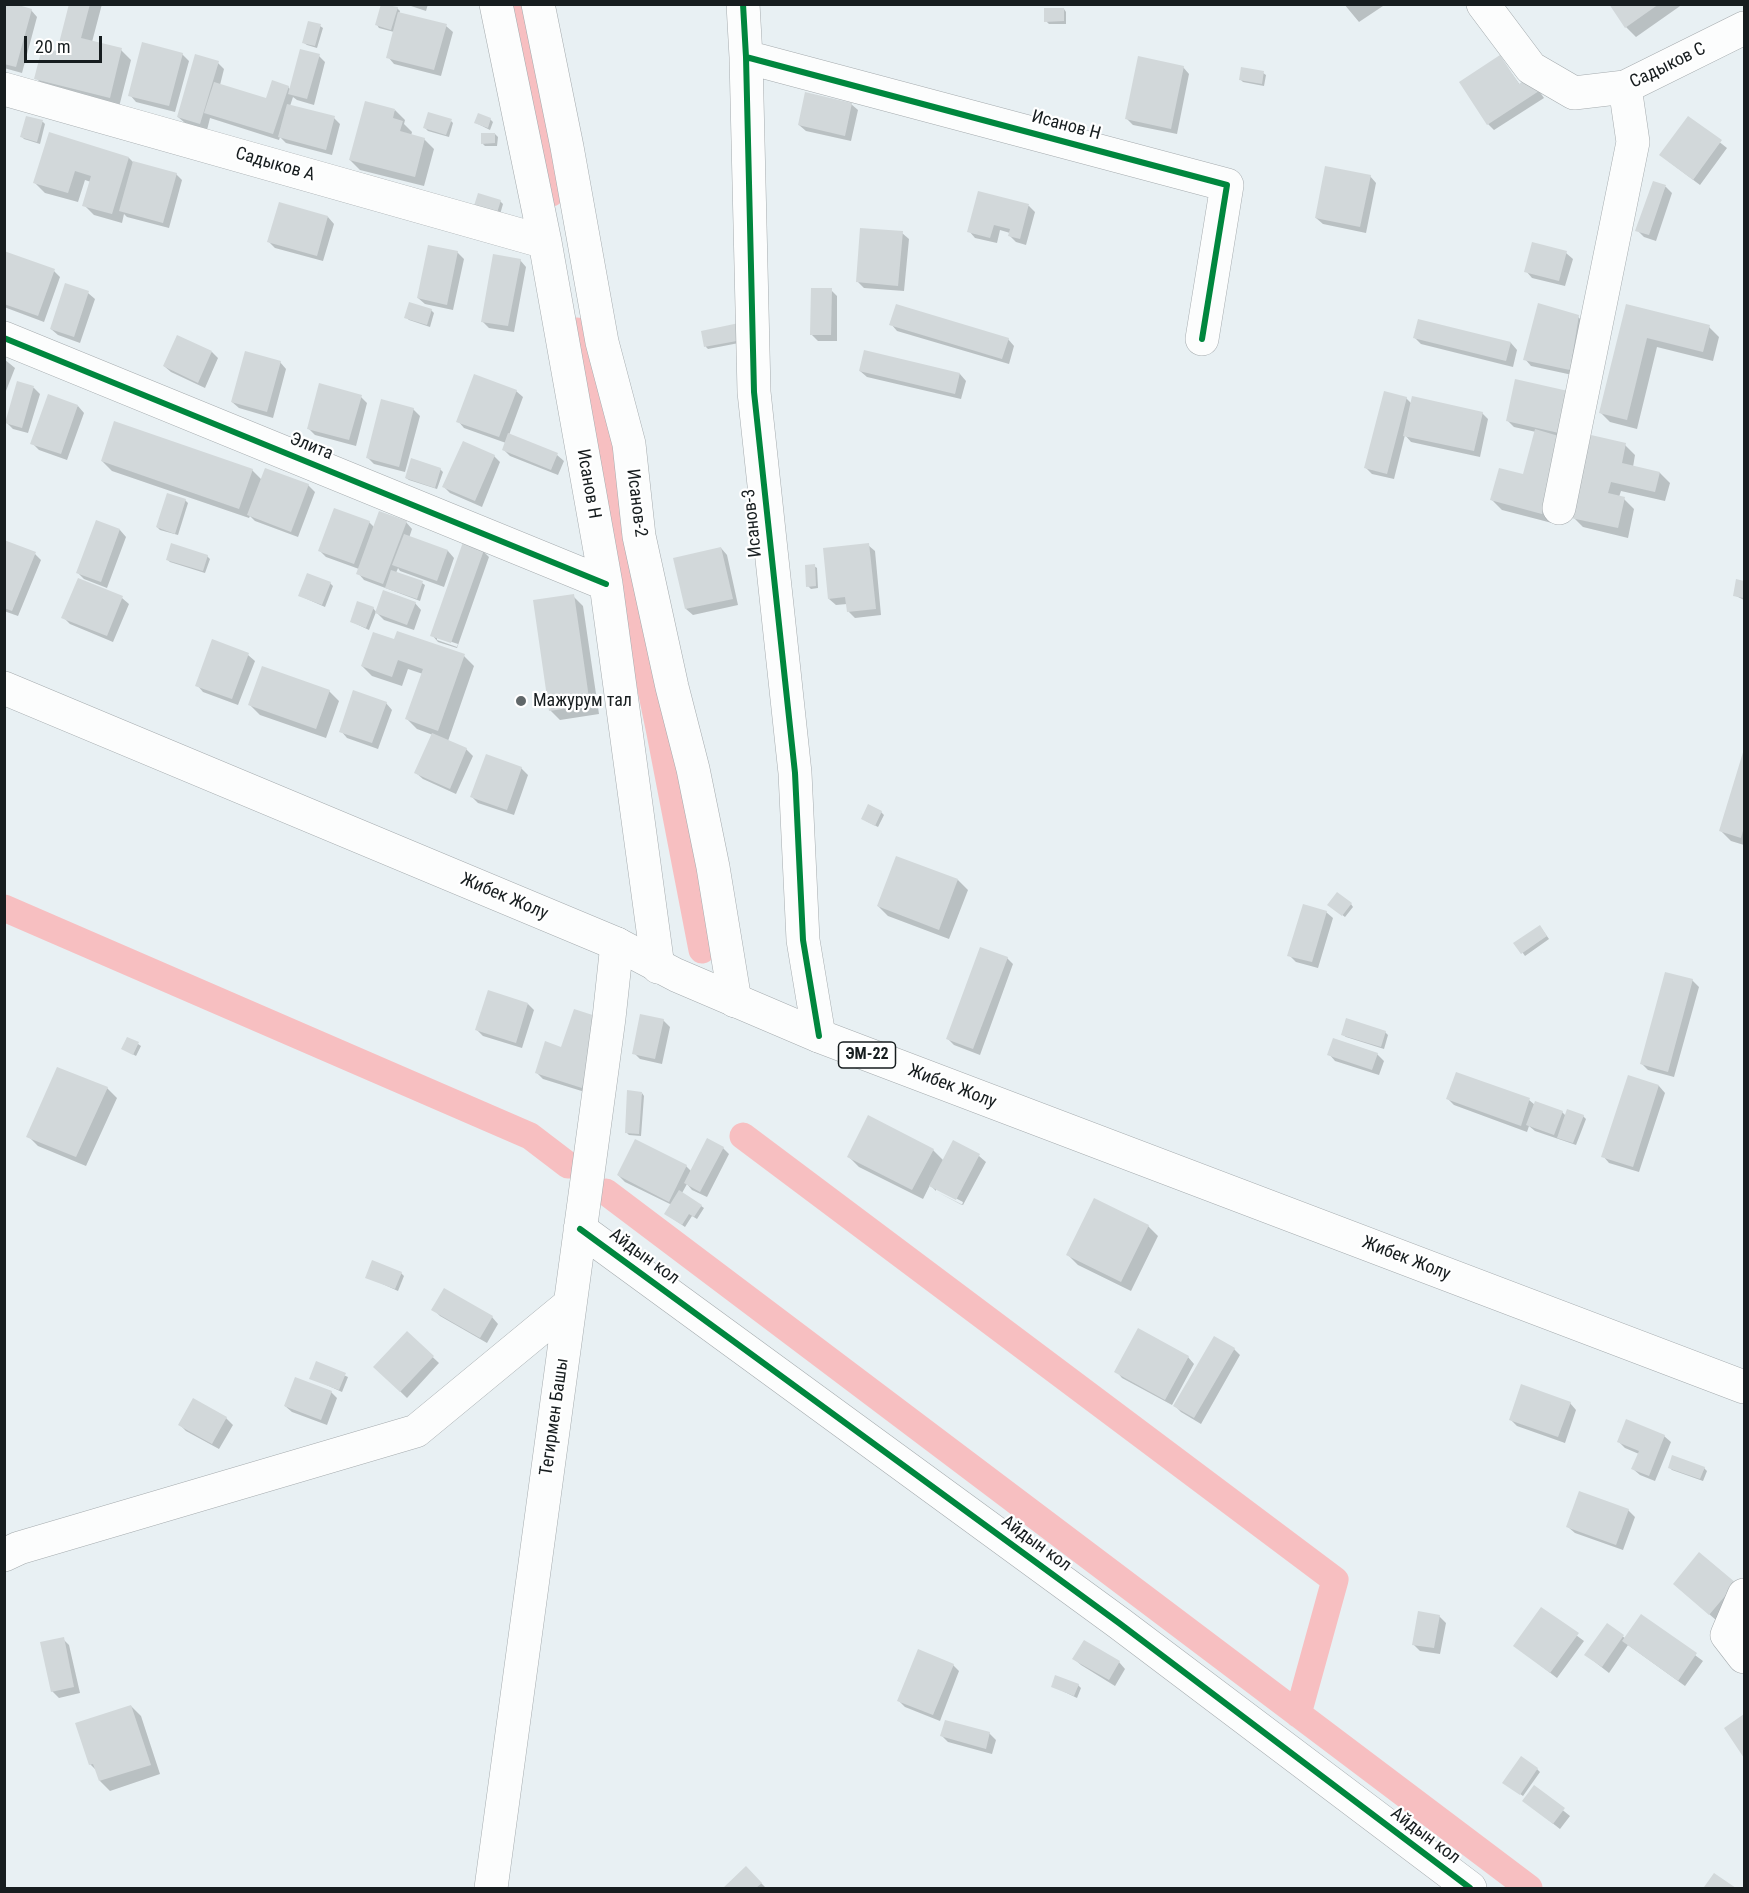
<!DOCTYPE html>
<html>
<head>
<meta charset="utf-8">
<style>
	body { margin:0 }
	#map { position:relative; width:1749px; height:1893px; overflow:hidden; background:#e8f0f3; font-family:"Roboto Condensed",sans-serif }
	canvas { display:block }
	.frame { position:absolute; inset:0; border:6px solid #171d1f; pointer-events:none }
	.scale { position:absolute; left:24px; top:36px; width:78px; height:27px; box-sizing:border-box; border:3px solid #171d1f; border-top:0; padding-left:8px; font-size:18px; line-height:21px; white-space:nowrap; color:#171d1f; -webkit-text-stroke:4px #fff; paint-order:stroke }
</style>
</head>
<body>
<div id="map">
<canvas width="1749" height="1893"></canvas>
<div class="frame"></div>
<div class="scale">20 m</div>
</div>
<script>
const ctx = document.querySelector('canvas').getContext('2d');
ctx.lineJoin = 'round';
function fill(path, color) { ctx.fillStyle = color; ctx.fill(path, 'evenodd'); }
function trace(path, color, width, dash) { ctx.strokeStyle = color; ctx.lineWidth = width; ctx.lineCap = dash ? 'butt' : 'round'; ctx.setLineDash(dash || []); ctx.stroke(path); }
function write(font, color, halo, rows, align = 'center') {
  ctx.font = font + ' "Roboto Condensed",sans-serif'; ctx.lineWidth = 4.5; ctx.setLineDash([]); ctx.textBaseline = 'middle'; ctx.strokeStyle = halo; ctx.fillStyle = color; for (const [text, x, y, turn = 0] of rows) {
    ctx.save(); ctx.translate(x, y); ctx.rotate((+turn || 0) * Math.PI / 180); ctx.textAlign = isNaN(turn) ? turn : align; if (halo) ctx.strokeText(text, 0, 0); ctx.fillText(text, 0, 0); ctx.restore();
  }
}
fill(new Path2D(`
	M4,4L31,10L37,17L22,73L4,68Z
	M71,4H102L92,42L121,50L131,60L119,107L46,88L36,78L58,53Z
	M405,4H428L426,11Z
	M1344,4H1386L1359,22Z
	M1611,4H1683L1636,37L1626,27Z
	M397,8L400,11L399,14L446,26L453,32L441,76L394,64L388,57L394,32L379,28L377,25Z
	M1064,9L1066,12V24H1049L1046,21Z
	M320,26L323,28L317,48L307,45L304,43Z
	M182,54L189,61L175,112L136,102L130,95Z
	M319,56L325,62L314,105L297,100L293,97L290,106L334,118L340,124L332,155L286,143L280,137L279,140L210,118L207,130L185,123L178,117L218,63L224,69L220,85L267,100L288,87L291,90Z
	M1500,57L1520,85H1535L1544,98L1494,130L1488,124Z
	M1183,67L1189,74L1177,134L1133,125L1127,119Z
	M1263,73L1266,75L1264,86L1243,82L1240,79Z
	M851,104L858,110L851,141L806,131L799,125Z
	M395,110L405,120L404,124L412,132L411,136L424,139L434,149L424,186L360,170L350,160Z
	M27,117L43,122L45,124L40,144L24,139L22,137Z
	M1689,118L1727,148L1700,185L1668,161Z
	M490,119L493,122L490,130L476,123Z
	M451,121L453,123L449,137L428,131L425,128Z
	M50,134L129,158L133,162L176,174L182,180L169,228L127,217L124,214L122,223L94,215L84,205L91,182L85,180L78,202L45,193L35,183Z
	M495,134L498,137L497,146H485L482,143Z
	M1370,176L1376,183L1366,233L1323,224L1316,218Z
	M1654,183L1666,187L1672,193L1656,241L1644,237L1637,230Z
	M979,193L1029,206L1035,212L1026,245L1016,242L1010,236V233L1000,230L997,243L975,238L969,231Z
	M500,201L503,204L499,218L477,211Z
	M328,217L334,224L323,261L275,248L269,242Z
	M902,233L909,239L904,291L864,288L858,282Z
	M457,252L464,259L453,310L425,304L418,298Z
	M5,253L54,271L60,277L44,322L4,307Z
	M1566,253L1573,259L1565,286L1532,278L1526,271Z
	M520,260L526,267L514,332L489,328L482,321Z
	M831,290L837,296V341H818L811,334Z
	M88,293L95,299L80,343L58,335L51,329Z
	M1627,306L1709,327L1719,337L1713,361L1657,347L1637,429L1610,422L1600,412Z
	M431,310L434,313L430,327L409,320L406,317Z
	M1578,317L1585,323L1577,376L1531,366L1525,359Z
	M891,324L1008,339L1014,346L1009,364L897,331Z
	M703,332L744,342L708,349L706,347Z
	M1414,337L1511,343L1517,350L1513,367L1421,344Z
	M212,352L218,358L205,388L171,372L164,366Z
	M4,359L15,368L4,396Z
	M280,362L286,369L273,418L239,408L232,402Z
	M860,371L960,374L966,381L961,399L867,377Z
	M1516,381L1571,448L1552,523L1502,510L1492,500L1524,476L1536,432L1514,427L1507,420Z
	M18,383L34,388L40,394L28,433L13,429L6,422Z
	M516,391L523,397L509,435L557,455L564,461L558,475L510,456L504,450L506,443L464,428L458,421Z
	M361,397L367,403L356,446L315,435L308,428Z
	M1406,398L1412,404L1482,413L1488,419L1480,457L1411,442L1405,435L1394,479L1372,474L1365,467Z
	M78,406L84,413L67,460L39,450L32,443Z
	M413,409L420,416L405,472L374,464L367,457Z
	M1625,445L1635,455L1633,467L1660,473L1670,483L1665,501L1621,491L1619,497L1624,499L1634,509L1628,538L1583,527L1573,517Z
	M494,456L500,462L482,507L450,493L444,487Z
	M102,461L252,470L262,480L308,485L315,492L298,537L255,521L250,516L249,518L112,471Z
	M440,469L443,472L437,489L409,480L406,478Z
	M185,500L188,503L178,535L160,530L157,527Z
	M97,522L120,530L126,537L107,588L84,579L78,573Z
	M369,522L375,528L406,522L412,529L409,538L448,551L454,558L444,587L400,571L398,568L396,573L422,583L425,585L420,601L364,580L358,573L359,569L326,557L320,551Z
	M4,542L35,554L41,560L18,616L4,611Z
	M868,545L875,551L881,615L855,618L848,611L847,604L836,605L829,599Z
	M721,548L727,555L738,605L693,615L686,609Z
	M483,551L489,557L457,648L438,642L432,635ZM437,637L458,644L457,647L437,640Z
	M207,556L210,559L205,573L170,562L167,559Z
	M814,566L817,568L818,588L811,589L808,586Z
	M79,580L122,598L129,604L113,642L70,624L63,617Z
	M1737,581L1744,582V600L1734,595Z
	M330,583L333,586L325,607L300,596Z
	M573,596L583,606L599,714L560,720L550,710Z
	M415,603L421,610L414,630L384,620L376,612L369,630L352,622L373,608L377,613Z
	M395,641L464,656L474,666L448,741L466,749L473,756L456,794L423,779L416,773L433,735L417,729L407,719L423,674L408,669L402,686L372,676L362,666Z
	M248,655L255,661L238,705L203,692L197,685Z
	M329,691L339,701L326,738L260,715L250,705Z
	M386,703L392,710L378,749L347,738L341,731Z
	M1744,753V845L1731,841L1721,831Z
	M521,768L528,775L514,815L478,803L472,797Z
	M881,812L884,815L878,827L866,821Z
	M958,880L968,890L949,939L888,916L878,906Z
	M1351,904L1353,907L1345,917L1332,907Z
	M1326,912L1333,918L1318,968L1296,962L1289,955Z
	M1542,929L1549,939L1525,956L1516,943Z
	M1007,958L1013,964L980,1055L954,1045L948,1039Z
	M1692,980L1699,987L1674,1077L1648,1070L1642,1064Z
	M528,1004L534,1010L522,1048L483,1036L477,1030Z
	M575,1011L588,1093L543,1079L537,1073L562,1049Z
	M663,1020L670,1027L662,1064L640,1059L634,1053Z
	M1385,1032L1388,1035L1384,1049L1346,1037L1343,1035Z
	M138,1044L141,1046L136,1056L123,1049Z
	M1329,1054H1377L1384,1061L1379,1075L1335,1061Z
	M1629,1077L1659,1086L1665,1093L1639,1172L1609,1163L1603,1156Z
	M107,1088L117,1098L86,1166L38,1146L28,1136Z
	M642,1093L644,1096L641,1136L629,1135L626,1132Z
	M1448,1099L1529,1100L1535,1105L1562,1112L1566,1116H1583L1586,1119L1576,1145L1535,1131L1529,1126L1527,1132L1454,1105Z
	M723,1148L729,1154L707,1197L692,1190L687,1184L682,1193L704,1208L697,1219L692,1216L685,1227L669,1216L672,1205L625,1182L618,1175L686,1166L692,1172Z
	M933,1150L944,1161L979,1156L986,1162L963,1205L937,1192L962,1205L963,1202L936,1188V1191L930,1185L923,1199L859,1167L849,1157Z
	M1148,1226L1158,1236L1131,1291L1078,1265L1068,1255Z
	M401,1273L404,1276L398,1291L367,1277Z
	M433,1309L492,1317L498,1324L487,1343L440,1316Z
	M407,1333L439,1363L407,1398L375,1367Z
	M1234,1349L1240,1355L1201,1424L1181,1412L1175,1406Z
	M1188,1357L1194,1364L1172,1405L1122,1378L1116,1371Z
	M317,1363L348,1377L342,1392L311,1378Z
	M331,1392L337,1398L327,1425L292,1412L285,1406Z
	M194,1400L226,1418L233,1425L219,1449L186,1431L180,1425Z
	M1570,1403L1576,1410L1565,1443L1517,1426L1510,1419Z
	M1664,1436L1671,1442L1655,1481L1640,1475L1633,1469L1639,1454L1625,1448L1619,1442Z
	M1669,1467L1704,1468L1707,1471L1703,1481L1672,1470Z
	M1628,1510L1635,1517L1623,1550L1575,1533L1568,1527Z
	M1735,1584L1716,1620L1681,1590Z
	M1541,1609L1584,1641L1557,1678L1515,1646Z
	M1439,1616L1446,1623L1440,1654L1420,1651L1413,1644Z
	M1642,1616L1703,1661L1685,1686L1628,1645L1609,1673L1586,1655L1608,1625L1626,1639Z
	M63,1639L69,1645L80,1693L59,1698L52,1691Z
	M1074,1659L1119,1662L1125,1669L1115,1686L1081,1665Z
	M953,1665L959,1671L940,1721L905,1707L898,1700Z
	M1078,1685L1081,1688L1077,1698L1052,1686Z
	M131,1706L141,1716L160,1774L110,1791L100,1781L97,1771L90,1764Z
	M1744,1715V1755L1726,1729Z
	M989,1733L996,1740L992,1754L948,1742L942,1736Z
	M1537,1769L1540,1772L1523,1796L1507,1785Z
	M1534,1787L1570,1816L1560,1829L1524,1801Z
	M746,1868L766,1888H725Z
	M1715,1875L1734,1888H1707L1706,1887Z`), '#0003');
trace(new Path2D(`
	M516,4L551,193
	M577,331L660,733L702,950
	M4,908L530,1136L568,1165
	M743,1136L1335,1580L1298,1714
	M606,1192L1529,1888`), '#f7bfc1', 27);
fill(new Path2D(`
	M4,4H15L32,9L16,67L4,64Z
	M69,4H90L81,38L122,48L110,98L34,79L42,48L57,51Z
	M381,4L398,7L391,30L375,25Z
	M1609,4H1659L1625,28Z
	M1044,8H1064V21L1044,22Z
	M398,12L447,24L434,70L386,58Z
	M308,21L321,24L315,46L302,43Z
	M142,42L183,53L169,106L128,96Z
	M300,49L320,54L307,99L288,94Z
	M195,54L219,61L200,124L177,117Z
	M1500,55L1519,84L1529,77L1539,91L1487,125L1459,82Z
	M1138,56L1184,66L1171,129L1125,119Z
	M1241,67L1264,71L1262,84L1239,80Z
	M272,80L289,86L273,134L204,113L214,82L266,98Z
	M805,92L852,103L845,136L798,125Z
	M365,101L395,109L393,118L403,121L400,131L425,138L415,177L349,160Z
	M287,104L335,116L326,150L278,137Z
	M428,112L452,119L446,135L423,128Z
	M478,113L491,118L488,128L474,123Z
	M26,116L43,120L37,142L20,137Z
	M1688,116L1722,140L1693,180L1659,155Z
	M49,132L129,157L112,214L82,206L91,176L75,171L68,193L33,183Z
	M481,133H495V143L481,144Z
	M133,161L177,173L163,223L119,211Z
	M1325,166L1371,175L1360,227L1315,218Z
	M1653,181L1666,185L1649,235L1635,231Z
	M978,191L1029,204L1020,239L1008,236L1010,229L994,225L990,238L967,232Z
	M478,193L501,200L496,216L473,209Z
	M279,202L328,216L317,256L267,242Z
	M860,228L903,231L898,286L856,282Z
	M1532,242L1567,251L1559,281L1524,272Z
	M428,245L458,251L447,305L417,298Z
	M4,251L55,269L38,316L4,304Z
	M493,254L521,259L508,326L481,322Z
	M65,283L89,291L74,337L50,329Z
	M811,288H832L831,335H810Z
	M409,302L432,309L427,325L404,318Z
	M1538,303L1579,315L1570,370L1523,360Z
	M896,304L1009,338L1002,359L889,325Z
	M1626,304L1710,325L1703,352L1647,338L1627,420L1599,413Z
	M1418,319L1511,342L1506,361L1413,338Z
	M739,323L742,340L704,347L701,331Z
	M177,335L212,351L198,383L163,366Z
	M864,350L960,373L955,394L859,371Z
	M245,351L281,361L267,412L231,402Z
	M474,374L517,390L499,437L456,422Z
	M1515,379L1568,391L1559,433L1506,421Z
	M17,381L34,386L22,428L5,423Z
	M319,383L362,395L349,440L307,429Z
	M1384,391L1407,397L1387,474L1364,468Z
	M48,394L78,405L61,454L30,444Z
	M1412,396L1483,412L1474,451L1403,436Z
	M381,399L414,408L399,467L366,458Z
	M114,421L253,469L239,509L101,461Z
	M1535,429L1562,437L1542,514L1490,500L1499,468L1523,474Z
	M508,433L558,453L551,470L502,450Z
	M1591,435L1626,443L1622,463L1660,472L1655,492L1611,482L1608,493L1625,497L1618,528L1571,518Z
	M463,441L495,455L475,501L442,487Z
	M411,458L441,468L435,488L405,478Z
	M265,468L309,484L291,532L247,515Z
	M167,493L186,499L175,534L156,527Z
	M334,508L370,521L354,564L318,551Z
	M379,511L407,521L383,584L356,574Z
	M96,520L120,529L101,582L76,573Z
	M404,534L448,550L437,581L392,565Z
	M4,540L36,552L12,611L4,608Z
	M463,542L484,550L451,643L430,636Z
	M171,543L208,555L203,571L166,560Z
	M869,543L876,609L847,612L845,597L828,599L823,548Z
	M721,547L733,599L685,609L673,558Z
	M815,564L816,586L806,587L805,565Z
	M391,570L423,581L417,599L385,588Z
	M307,573L331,582L322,605L298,596Z
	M78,578L123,596L107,636L61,618Z
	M1736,579L1744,581V598L1733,596Z
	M383,590L416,602L407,625L375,613Z
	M574,594L590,705L549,711L533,600Z
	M357,601L374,607L366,628L350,622Z
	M397,631L465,654L438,731L405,719L423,669L398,660L392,677L361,666L373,632L394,639Z
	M212,639L249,653L232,699L195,686Z
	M262,666L330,690L316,729L248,705Z
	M353,690L387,702L372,743L339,732Z
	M432,733L467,748L450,789L414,773Z
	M1744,749V827L1741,838L1719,831Z
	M486,754L522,767L507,810L470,797Z
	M868,804L882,811L875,826L861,819Z
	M896,856L958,879L939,930L877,906Z
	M1337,892L1352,903L1342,916L1327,905Z
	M1303,904L1327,911L1312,962L1287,956Z
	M1540,925L1547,936L1521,954L1513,943Z
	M980,947L1008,957L973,1049L946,1039Z
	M1665,972L1693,979L1668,1072L1640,1064Z
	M488,990L528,1003L516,1043L475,1030Z
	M574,1009L605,1019L582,1088L535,1073L545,1041L561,1047Z
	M640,1014L664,1019L655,1059L632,1054Z
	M1346,1018L1386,1031L1381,1047L1341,1035Z
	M127,1037L139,1042L133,1055L121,1049Z
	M1333,1038L1378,1053L1372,1070L1327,1055Z
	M57,1067L108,1087L76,1157L26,1137Z
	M1456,1072L1530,1098L1521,1126L1446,1099Z
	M1628,1075L1659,1085L1633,1167L1601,1157Z
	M627,1090L642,1092L639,1134L625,1133Z
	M1535,1101L1563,1111L1554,1135L1526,1125Z
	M1567,1109L1584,1115L1573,1143L1557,1138Z
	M868,1115L934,1149L912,1190L847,1157Z
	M707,1138L724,1147L700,1192L684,1183Z
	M635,1139L687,1165L669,1202L617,1175Z
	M953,1140L980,1154L956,1200L929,1186Z
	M679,1190L702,1205L694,1217L689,1214L682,1225L664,1214Z
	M1094,1198L1149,1225L1121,1282L1066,1255Z
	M372,1260L402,1272L395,1289L365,1278Z
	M444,1288L493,1316L480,1338L431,1310Z
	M1138,1328L1189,1356L1165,1400L1114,1372Z
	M407,1331L434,1356L400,1392L373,1367Z
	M1214,1336L1235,1348L1194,1418L1173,1406Z
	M316,1361L346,1373L339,1390L309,1379Z
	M295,1377L332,1391L321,1420L284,1406Z
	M1521,1384L1571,1402L1558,1437L1509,1420Z
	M193,1398L227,1417L212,1444L178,1425Z
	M1626,1419L1665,1435L1649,1476L1631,1469L1639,1451L1617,1442Z
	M1672,1455L1705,1467L1700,1479L1668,1468Z
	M1579,1491L1629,1509L1616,1545L1566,1527Z
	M1699,1552L1736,1583L1709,1615L1673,1584Z
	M1541,1607L1579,1633L1550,1673L1513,1646Z
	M1418,1611L1440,1615L1434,1648L1412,1645Z
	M1641,1614L1697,1653L1678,1681L1622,1641Z
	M1607,1623L1624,1635L1602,1667L1584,1655Z
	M64,1637L74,1687L51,1692L40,1642Z
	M1084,1640L1120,1661L1109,1680L1072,1659Z
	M918,1649L954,1664L933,1715L897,1701Z
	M1055,1675L1079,1684L1074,1696L1051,1687Z
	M131,1705L151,1765L99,1781L93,1764L89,1765L75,1723Z
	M1744,1714V1758L1724,1728Z
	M945,1720L990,1732L986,1749L940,1736Z
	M1521,1756L1538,1768L1520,1795L1502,1783Z
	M1534,1785L1565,1808L1553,1824L1522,1801Z
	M746,1866L762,1883L756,1888H723Z
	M1714,1873L1736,1888L1704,1887Z`), '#d2d8da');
const minor = new Path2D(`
	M496,4L545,242L606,584L658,967
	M538,4L567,147L602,342L629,444L639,536L672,687L693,769L713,867L735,1001
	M743,4L746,57L754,392L795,773L803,940L819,1036
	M1483,4L1531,68L1574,93L1625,87L1744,28
	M746,57L1227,185L1202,339
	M4,89L545,242
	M4,338L606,584
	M1559,508L1633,142L1625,87
	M580,1229L1119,1623L1470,1888
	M4,1555L19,1548L416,1431L570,1304
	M1744,1595L1727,1635L1744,1657
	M491,1888L609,1018L617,944`);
const major = new Path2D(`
	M4,688L617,944L676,975L819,1036L1744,1387`);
trace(minor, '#a5abae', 34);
trace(major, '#a5abae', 34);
trace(minor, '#fcfdfd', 33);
trace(major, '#fcfdfd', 33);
trace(new Path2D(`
	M743,4L746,57L754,392L795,773L803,940L819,1036
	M746,57L1227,185L1202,339
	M4,338L606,584
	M580,1229L1119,1623L1470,1888`), '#00873e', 6);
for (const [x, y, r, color] of [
	[521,701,6,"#606769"]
]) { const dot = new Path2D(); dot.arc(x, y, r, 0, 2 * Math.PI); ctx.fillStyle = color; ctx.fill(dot); trace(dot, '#fff', 2); }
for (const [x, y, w] of [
	[867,1055,57]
]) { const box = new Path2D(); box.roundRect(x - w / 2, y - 13, w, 26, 4.5); ctx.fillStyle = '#fff'; ctx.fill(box); trace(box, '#171d1f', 1.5); }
write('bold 16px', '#171d1f', null, [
	["ЭМ-22",867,1055]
]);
write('18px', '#171d1f', '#fff', [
	["Садыков С",1668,66,-26],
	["Исанов Н",1066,126,15],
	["Садыков А",275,165,16],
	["Элита",311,447,22],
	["Исанов Н",588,484,80],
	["Исанов-2",636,503,83],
	["Исанов-3",753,523,-96],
	["Жибек Жолу",504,897,23],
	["Жибек Жолу",952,1087,21],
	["Айдын кол",644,1257,36],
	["Жибек Жолу",1406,1259,21],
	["Тегирмен Башы",555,1417,-82],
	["Айдын кол",1036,1544,36],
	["Айдын кол",1425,1836,37]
]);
write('18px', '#171d1f', '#fff', [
	["Мажурум тал",533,701]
], 'left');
</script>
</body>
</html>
